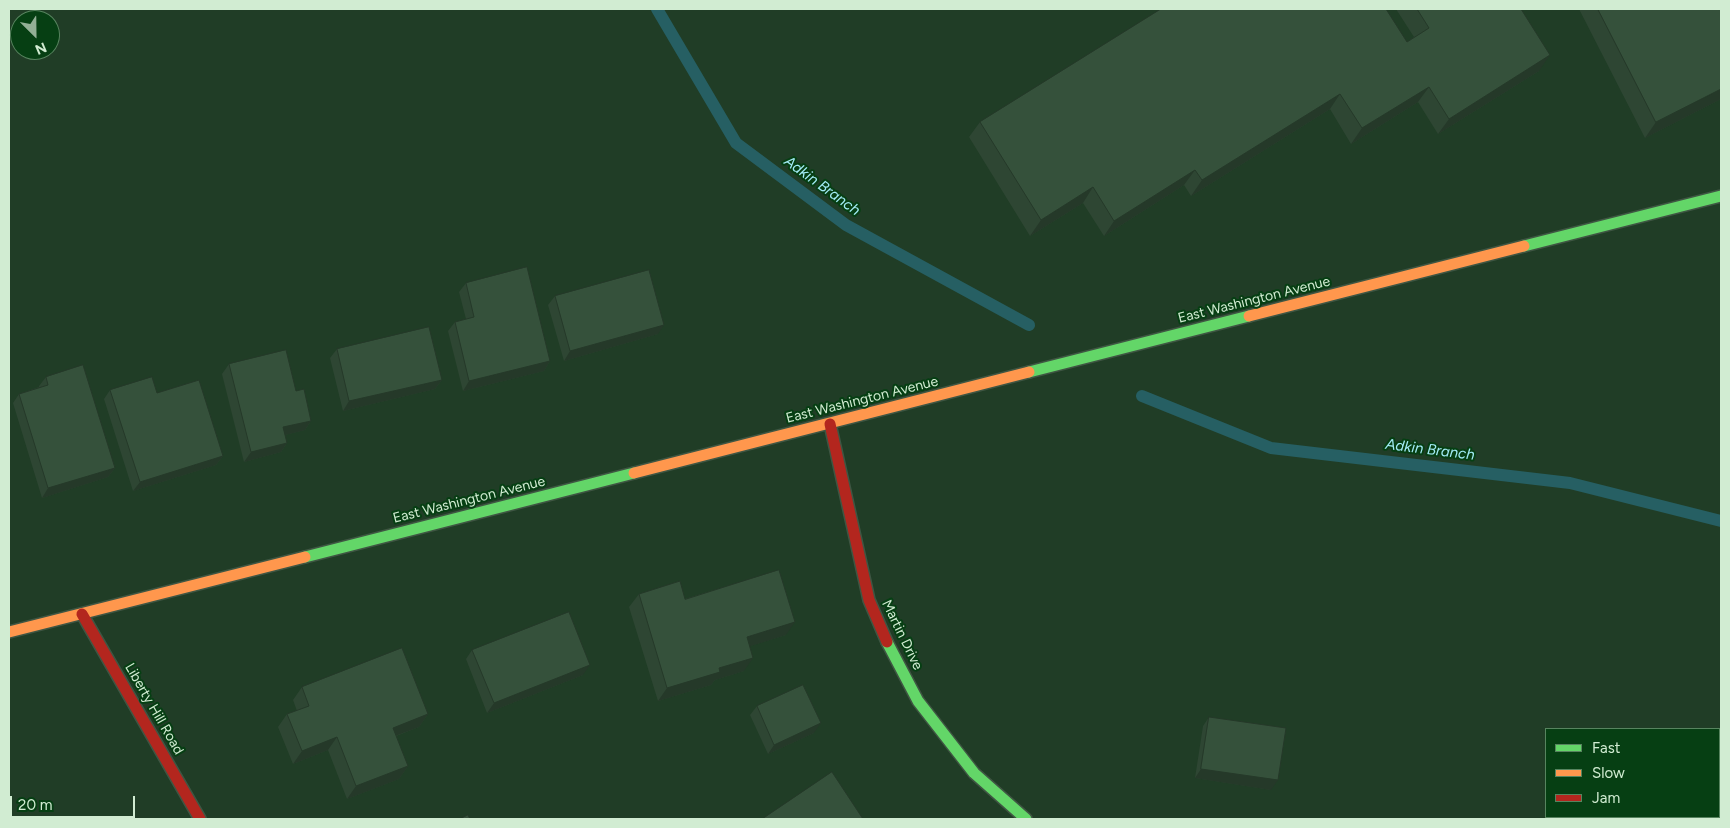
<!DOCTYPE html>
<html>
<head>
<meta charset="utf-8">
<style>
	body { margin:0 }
	#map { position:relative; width:1730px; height:828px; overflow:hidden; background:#203d26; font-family:Figtree,sans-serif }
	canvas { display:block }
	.frame { position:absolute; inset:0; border:10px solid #d1ecd2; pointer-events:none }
	.legend { position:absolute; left:1545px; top:728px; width:175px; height:90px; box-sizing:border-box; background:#063f13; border:1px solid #57845f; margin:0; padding:6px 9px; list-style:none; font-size:15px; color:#d1ecd2 }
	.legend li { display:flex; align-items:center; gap:10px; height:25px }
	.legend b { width:25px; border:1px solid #57845f }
	.north { position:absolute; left:10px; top:10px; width:50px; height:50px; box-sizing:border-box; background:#063f13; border:1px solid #57845f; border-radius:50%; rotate:157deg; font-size:14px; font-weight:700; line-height:20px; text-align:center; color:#d1ecd2 }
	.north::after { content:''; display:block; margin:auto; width:18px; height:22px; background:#93af96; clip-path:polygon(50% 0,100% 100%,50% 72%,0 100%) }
	.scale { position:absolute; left:10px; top:796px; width:125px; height:22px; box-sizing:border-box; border:2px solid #d1ecd2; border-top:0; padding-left:6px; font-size:15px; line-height:18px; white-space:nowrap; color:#d1ecd2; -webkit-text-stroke:4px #063f13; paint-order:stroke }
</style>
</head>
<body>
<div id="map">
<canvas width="1730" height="828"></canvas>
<div class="frame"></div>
<ul class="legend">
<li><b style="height:6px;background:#63d668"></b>Fast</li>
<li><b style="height:6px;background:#ff974d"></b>Slow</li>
<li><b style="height:6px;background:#b3261e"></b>Jam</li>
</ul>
<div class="north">N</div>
<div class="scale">20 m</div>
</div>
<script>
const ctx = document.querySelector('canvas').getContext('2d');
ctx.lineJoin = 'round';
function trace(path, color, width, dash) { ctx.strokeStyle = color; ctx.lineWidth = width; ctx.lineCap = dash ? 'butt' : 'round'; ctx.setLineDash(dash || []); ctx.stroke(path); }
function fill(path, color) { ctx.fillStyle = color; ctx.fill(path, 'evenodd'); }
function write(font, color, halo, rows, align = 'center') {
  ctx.font = font + ' Figtree,sans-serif'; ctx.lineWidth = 4; ctx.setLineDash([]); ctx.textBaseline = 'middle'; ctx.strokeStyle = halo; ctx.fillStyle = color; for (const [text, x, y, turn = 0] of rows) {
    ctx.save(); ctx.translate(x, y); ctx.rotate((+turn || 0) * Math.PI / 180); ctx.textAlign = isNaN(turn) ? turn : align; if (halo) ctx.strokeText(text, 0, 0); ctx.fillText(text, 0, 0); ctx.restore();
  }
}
trace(new Path2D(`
	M657,9L736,143L846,225L1029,325
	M1142,396L1271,448L1570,483L1721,521`), '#265f63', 12);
const fast = new Path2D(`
	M1524,246L1721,196
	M1029,372L1249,316
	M305,557L634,473
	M887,642L918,701L974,773L1026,819`);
const slow = new Path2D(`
	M1249,316L1524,246
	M634,473L1029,372
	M9,632L305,557`);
const jam = new Path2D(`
	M830,424L869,600L887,642
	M82,614L200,819`);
trace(fast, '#3f5643', 14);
trace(slow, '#3f5643', 14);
trace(jam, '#3f5643', 14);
trace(fast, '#63d668', 11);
trace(slow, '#ff974d', 11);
trace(jam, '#b3261e', 11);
fill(new Path2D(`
	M1396,9H1521L1539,71L1438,134L1418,102L1351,144L1330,109L1191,196L1184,185L1104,236L1083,203L1030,236L969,137L980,122L1407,42L1414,37Z
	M1579,9H1721V99L1645,138Z
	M466,283L550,361L544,371L463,391L448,331L455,322L466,319L459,292Z
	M555,296L658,334L564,361L548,305Z
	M337,349L442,380L435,389L343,411L330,358Z
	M229,364L296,391L311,421L305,430L285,435L287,443L281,452L244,462L222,374Z
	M46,377L115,468L108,477L42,498L13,403L19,394L39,387V386Z
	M110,390L157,393L223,456L216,465L133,491L104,399Z
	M639,594L685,599L786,635L750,646L744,671L715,680L711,685L658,701L629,607Z
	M472,650L583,675L487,713L466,659Z
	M302,687L428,714L419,727L396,736L408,766L399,779L347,799L328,750L293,764L278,727L287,714L297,711L293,700Z
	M757,706L814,733L768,754L750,715Z
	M1209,717L1271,790L1195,778L1203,726Z`), '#2e4633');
fill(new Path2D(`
	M1550,55L1539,71L1438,134L1449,119Z
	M1429,87L1418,102L1351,144L1362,128Z
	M1721,89V99L1645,138L1656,122Z
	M1340,94L1330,109L1191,196L1202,180Z
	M1195,170L1184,185L1104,236L1114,221Z
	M1093,187L1083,203L1030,236L1041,220Z
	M664,325L658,334L564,361L570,351Z
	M550,361L544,371L463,391L469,381Z
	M442,380L435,389L343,411L349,401Z
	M311,421L305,430L277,437L283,427Z
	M287,443L281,452L244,462L251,452Z
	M223,456L216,465L133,491L140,482Z
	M115,468L108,477L42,498L48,488Z
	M795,622L786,635L738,650L747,637Z
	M753,658L744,671L715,680L711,685L658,701L667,688L719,668Z
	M590,665L583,675L487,713L494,703Z
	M428,714L419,727L384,740L393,728Z
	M821,723L814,733L768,754L774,745Z
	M337,737L328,750L293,764L302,751Z
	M408,766L399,779L347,799L356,786Z
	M1201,769L1278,780L1271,790L1195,778Z`), '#253929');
const building = new Path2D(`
	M1161,9H1386L1407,42L1429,28L1417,9H1521L1550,55L1449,119L1429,87L1362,128L1340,94L1202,180L1195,170L1114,221L1093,187L1041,220L980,122Z
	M1598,9H1721V89L1656,122Z
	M527,267L550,361L469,381L455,322L474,317L466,283Z
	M649,270L664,325L570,351L555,296Z
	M429,327L442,380L349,401L337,349Z
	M286,350L296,391L304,389L311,421L283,427L287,443L251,452L229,364Z
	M83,365L115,468L48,488L19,394L48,385L46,377Z
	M152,377L157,393L199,380L223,456L140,482L110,390Z
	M779,570L795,622L747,637L753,658L719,668L720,672L667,688L639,594L680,581L685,599Z
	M569,612L590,665L494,703L472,650Z
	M402,648L428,714L393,728L408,766L356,786L337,737L302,751L287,714L309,706L302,687Z
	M803,685L821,723L774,745L757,706Z
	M1209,717L1286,728L1278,780L1201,769Z
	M832,772L863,819H765L764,818Z
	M468,815L470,819H460Z`);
fill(building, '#35513b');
trace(building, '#253929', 1);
write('14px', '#d1ecd2', '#063f13', [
	["East Washington Avenue",1254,300,-14],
	["East Washington Avenue",862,400,-14],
	["East Washington Avenue",469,500,-14],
	["Martin Drive",902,635,64],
	["Liberty Hill Road",154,709,60]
]);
write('italic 15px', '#a3ecf6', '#063f13', [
	["Adkin Branch",822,186,36],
	["Adkin Branch",1430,450,7]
]);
</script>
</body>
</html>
